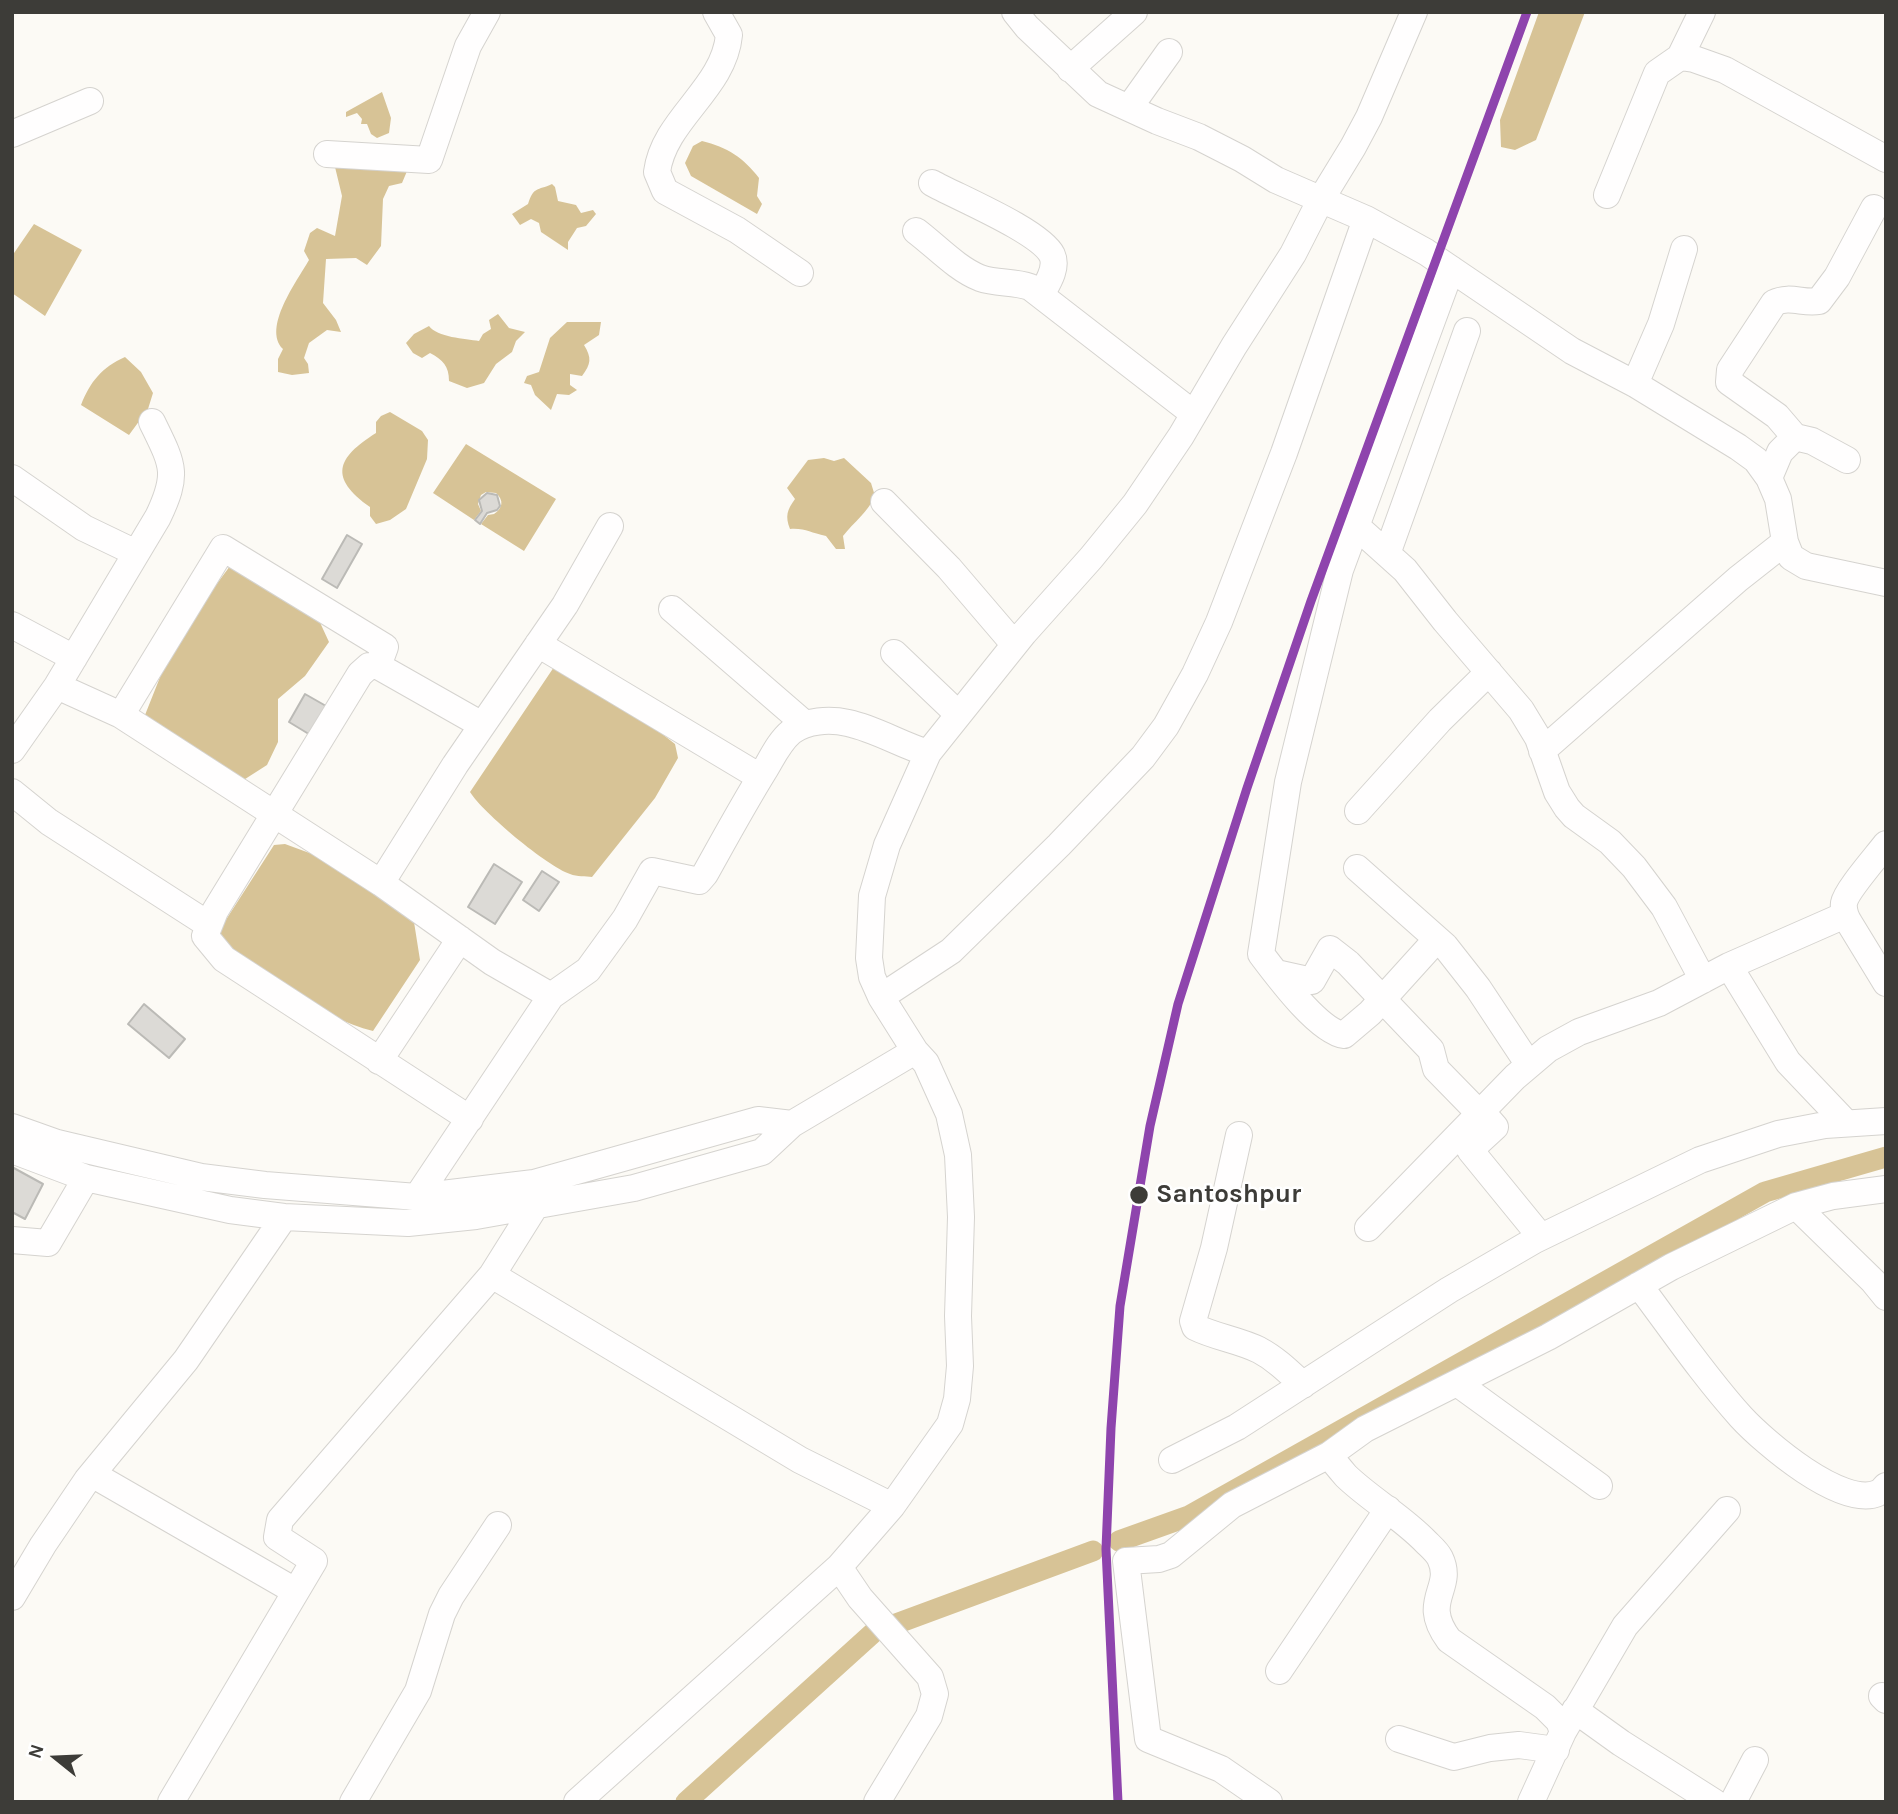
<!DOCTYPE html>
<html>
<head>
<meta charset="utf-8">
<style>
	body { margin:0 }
	#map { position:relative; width:1898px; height:1814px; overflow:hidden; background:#fcfaf5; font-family:Karla,sans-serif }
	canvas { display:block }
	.frame { position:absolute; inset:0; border:14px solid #3d3c38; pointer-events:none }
	.north { position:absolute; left:21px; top:1723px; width:70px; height:70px; -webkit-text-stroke:5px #fff; paint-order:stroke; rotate:288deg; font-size:19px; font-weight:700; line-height:28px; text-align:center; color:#3d3c38 }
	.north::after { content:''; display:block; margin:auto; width:24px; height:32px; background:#3d3c38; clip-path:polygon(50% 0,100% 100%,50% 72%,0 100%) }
</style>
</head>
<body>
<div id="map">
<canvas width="1898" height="1814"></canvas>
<div class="frame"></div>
<div class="north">N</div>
</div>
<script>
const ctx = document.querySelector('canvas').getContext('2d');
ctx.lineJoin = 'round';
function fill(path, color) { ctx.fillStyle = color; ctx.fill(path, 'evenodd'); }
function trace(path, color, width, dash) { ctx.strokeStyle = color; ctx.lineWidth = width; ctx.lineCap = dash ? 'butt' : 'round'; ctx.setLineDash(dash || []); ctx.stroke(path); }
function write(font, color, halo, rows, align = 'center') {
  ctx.font = font + ' Karla,sans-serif'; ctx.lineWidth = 5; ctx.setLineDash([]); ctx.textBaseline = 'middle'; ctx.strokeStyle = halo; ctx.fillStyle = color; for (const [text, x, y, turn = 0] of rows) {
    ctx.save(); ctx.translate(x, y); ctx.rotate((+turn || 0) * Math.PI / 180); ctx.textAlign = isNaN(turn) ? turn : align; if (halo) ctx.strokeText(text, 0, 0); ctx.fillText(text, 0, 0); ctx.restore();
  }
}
fill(new Path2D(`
	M1539,12H1585L1536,140L1515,150L1501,147L1500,120Z
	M382,92L391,118L389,133L377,138L371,134L367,124H361L362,119L357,113L346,117V112Z
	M702,141C727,147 744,158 759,178L757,196L762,204L757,214L691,176L685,163L693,146Z
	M413,157L402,183L389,186L383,199L381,246L367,265L356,258L326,259L323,303L336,320L341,332L327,330L309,343L304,358L308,364L309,373L292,375L278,372V359L283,349C262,328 297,281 309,260L304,251L310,233L317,228L335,236L342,196L335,167Z
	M552,184L555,187L558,201L576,205L581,213L593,210L596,214L586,226L577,228L568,242V250L541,232L539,223L531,219L520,225L512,214L528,204C534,186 537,191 552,184Z
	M34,224L82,250L45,316L12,293V256Z
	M498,314L509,328L525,332L516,341L512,352L496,364L484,383L467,388L449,381C449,366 443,360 430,353L422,358L413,353L406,343L414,334L429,326C437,337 465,339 479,341L483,334L491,329L489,320Z
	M567,322H601L599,335L584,345C592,358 591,364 582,376L570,374V385L577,390L569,395L557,394L551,410L535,395L531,385L524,383L527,376L539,372L550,338Z
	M125,357L141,372L153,393L148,409L129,435L81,405C90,382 102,367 125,357Z
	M390,412L422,431L428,440L427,459L406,509L390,520L376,524L370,516V507C329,478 336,458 376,433V422L381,416Z
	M466,444L556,499L524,551L481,524L488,515L494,514C503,508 504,500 496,493L486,492L481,495L478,504L481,511L474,520L433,493Z
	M824,458L834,461L844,458L871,483L875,496C868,512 854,522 843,536L845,549H836L826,536C810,533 806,528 790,529C785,516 787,510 795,499L787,488L808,460Z
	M230,566L317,616L329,642L305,676L278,699V742L267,765L242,781L145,715L174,642Z
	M554,667L601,686L675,744L678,758L655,798L592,877C586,876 577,877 570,874C547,866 483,813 470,792Z
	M285,844L323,858L414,922L420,960L373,1031C320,1018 268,975 223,943L220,929L274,845Z`), '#d7c396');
trace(new Path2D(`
	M1119,1541L1189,1516L1765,1192L1886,1157
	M686,1802L874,1632L1093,1551`), '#d7c396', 21);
const building = new Path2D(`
	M487,493L497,495L500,506L497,510L487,513L480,524L475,520L482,511L479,500Z
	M347,535L362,544L337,588L322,579Z
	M305,694L333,710L317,739L289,722Z
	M494,864L522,882L495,924L468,907Z
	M542,871L559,882L539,911L523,900Z
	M144,1004L185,1039L169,1058L128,1024Z
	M12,1167L43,1184L25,1219L12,1212Z`);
fill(building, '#dcdad6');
trace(building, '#bbbab6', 2);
const minor = new Path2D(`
	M716,12L729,35C724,89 664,119 657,172L665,191L737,230L800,273
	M1015,12L1027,27L1098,94L1157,121L1199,137L1242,159L1276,180L1366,219L1426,252L1572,351L1635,384L1738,447L1756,460L1769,478L1778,499L1785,542L1791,557L1806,566L1886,583
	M1680,57L1702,12
	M1070,69L1134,12
	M1129,108L1169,52
	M12,134L90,101
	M327,154L429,160L468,46L487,12
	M932,183C957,197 1040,231 1052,255C1058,268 1047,284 1041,295
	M1607,195L1657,73L1680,57L1694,59L1725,70L1886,159
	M916,231C936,246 957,269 980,278C997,284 1013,281 1030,287L1194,414
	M1635,384L1661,324L1684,249
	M1795,437L1777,416L1729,382L1730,370L1774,303C1790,295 1803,304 1819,301L1837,277L1874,208
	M12,478L84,528L136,553
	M1769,478L1780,452L1795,437L1812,441L1847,460
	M884,502L949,568L1014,644
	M1356,526L1405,570L1445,621L1521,710L1538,738L1557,792L1567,808L1574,816L1610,842L1634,867L1664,907L1703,980
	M1387,554L1467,331
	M672,609L805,724
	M12,625L74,658
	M538,644L760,777
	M894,653L958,714
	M57,686L121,715L381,883L492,962L551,996
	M121,715L223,548L385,647L378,666
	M12,750L57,686L158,517C179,473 173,465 152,422
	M1542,751L1738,579L1785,542
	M12,792L49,822L209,925
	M1358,811L1440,720L1489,672
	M1886,844C1877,856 1846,891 1844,903C1843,911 1846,918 1850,924L1886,983
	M1357,868L1445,946L1478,988L1529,1065
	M381,883L455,765L565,605L610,526
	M1437,939L1370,1013L1344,1035C1318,1031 1277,975 1261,954L1288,782L1340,570L1451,269
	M1729,966L1788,1062L1846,1123
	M1276,973L1312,981L1330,949L1348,963L1431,1050L1436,1069L1479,1113
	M881,997L951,951L1059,845L1143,757L1166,726L1195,674L1219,622L1284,453L1366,219
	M379,1061L460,939
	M1481,1111L1495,1127L1470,1150L1541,1237
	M470,1119L224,959L205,936L215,911L360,674L369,666H378L482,725
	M12,1127L57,1143L201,1177L265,1185L417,1197L534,1183L758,1120L792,1124
	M1239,1135L1214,1248L1193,1321L1195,1327C1215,1337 1239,1340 1259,1350C1276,1359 1289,1372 1303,1385
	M12,1150L86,1178L230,1210L284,1217L408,1223L476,1216L634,1188L762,1152L792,1124L915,1051
	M534,1196V1208L492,1275L800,1460L892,1506
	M417,1197L551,996L588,970L625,919L652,871L699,881L705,874C724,840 743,805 764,771C772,758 779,742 791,732C806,720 830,719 848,723C876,729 901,745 928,753
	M1796,1206L1873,1281L1886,1297
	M1368,1228L1515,1077L1548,1049L1579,1032L1659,1003L1729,966L1845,915
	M12,1240L48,1243L86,1178
	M1639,1285C1672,1329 1704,1376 1741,1417C1764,1442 1842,1509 1878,1493C1881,1492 1883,1489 1886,1486
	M1457,1383L1599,1486
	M1329,1455C1334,1462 1340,1469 1346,1476C1371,1500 1402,1517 1426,1542C1431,1547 1437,1552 1440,1558C1455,1589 1419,1600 1449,1640L1545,1707L1559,1721L1563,1732L1531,1802
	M1172,1460L1237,1427L1449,1290L1535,1240L1700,1160L1778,1134L1825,1125L1886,1121
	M92,1474L295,1591
	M839,1567L860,1598L930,1677L935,1694L929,1716L877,1802
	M12,1597L43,1545L87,1480L186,1360L284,1217
	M1279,1671L1388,1509
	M1882,1696L1886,1700
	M1575,1710L1621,1743L1714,1802
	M1563,1732L1625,1626L1727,1510
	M1399,1739L1454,1757L1490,1748L1519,1745L1556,1750
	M171,1802L314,1561L277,1537L280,1520L492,1275
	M353,1802L418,1691L442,1614L451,1596L498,1525
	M577,1802L839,1567L892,1506L950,1424L957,1399L960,1366L958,1316L961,1217L958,1155L949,1114L926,1063L915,1051L881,997L872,977L869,958L872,896L887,845L928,753L1024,633L1091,558L1135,504L1181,436L1234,346L1293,254L1320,201L1353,147L1369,117L1414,12
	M1269,1802L1221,1769L1148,1739L1126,1561L1159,1559L1171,1555L1232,1505L1329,1455L1365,1429L1548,1337L1671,1267L1796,1206L1833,1196L1886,1189
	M1733,1802L1755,1760`);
trace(minor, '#d5d3cf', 28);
trace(minor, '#fffefe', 26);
trace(new Path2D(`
	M1118,1802L1106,1549L1111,1428L1120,1306L1150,1126L1178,1004L1247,788L1311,601L1527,12`), '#8e44ad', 9);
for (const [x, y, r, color] of [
	[1139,1195,10,"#3d3c38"]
]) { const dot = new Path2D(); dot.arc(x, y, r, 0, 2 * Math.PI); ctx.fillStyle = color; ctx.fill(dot); trace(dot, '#fff', 2.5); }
write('bold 26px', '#3d3c38', '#fff', [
	["Santoshpur",1156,1195]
], 'left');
</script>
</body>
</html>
